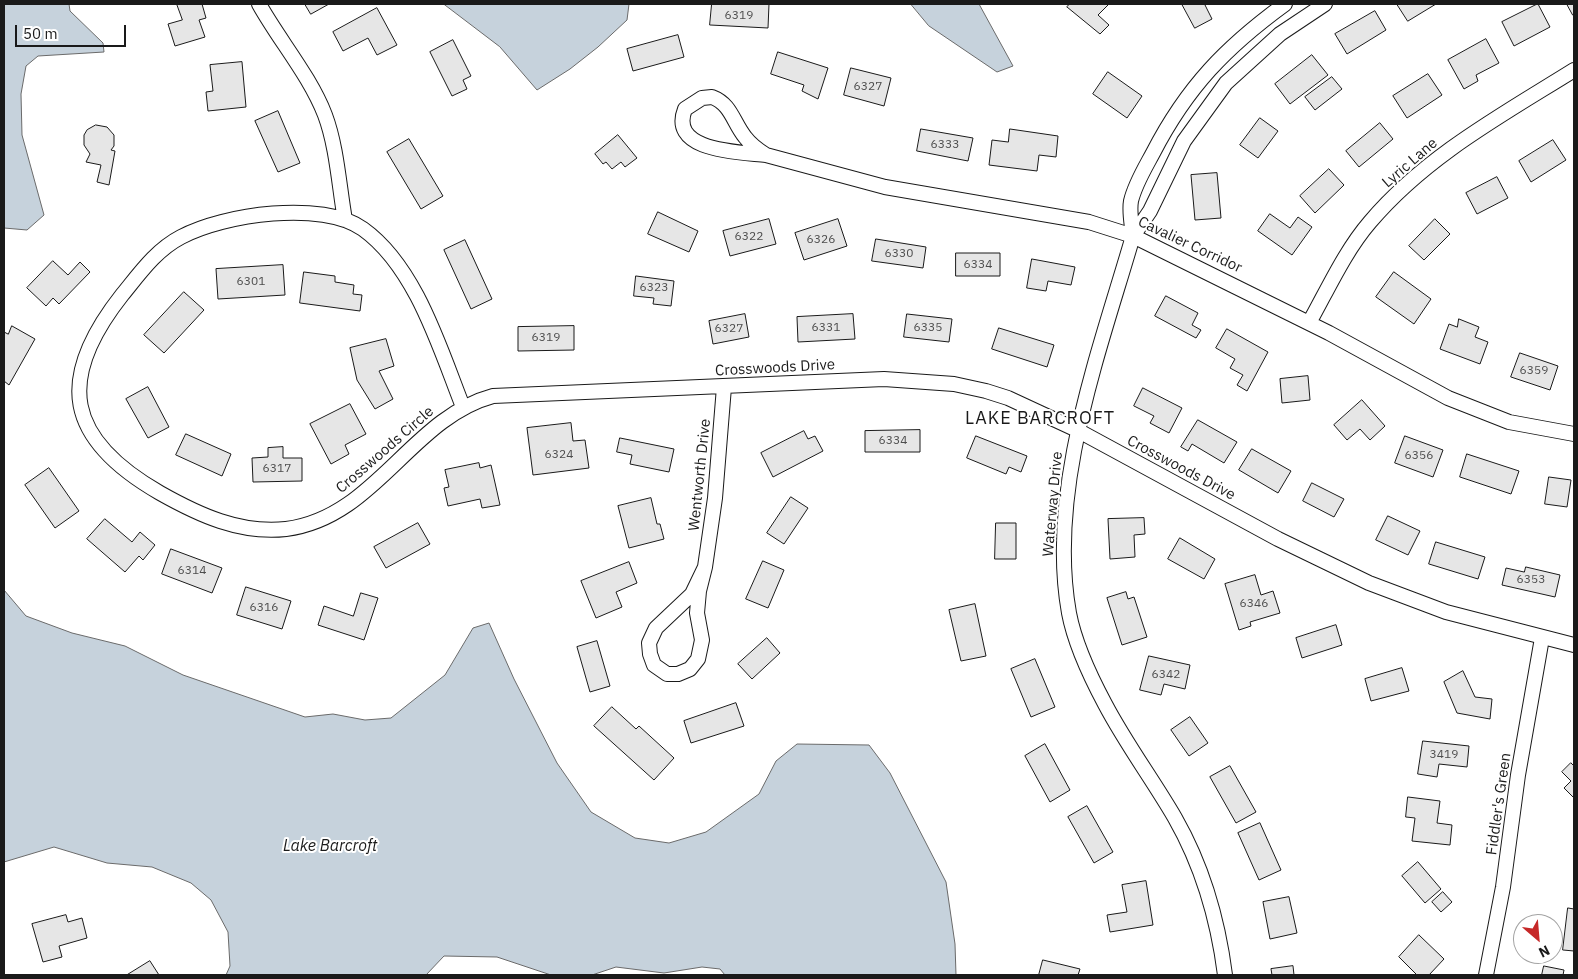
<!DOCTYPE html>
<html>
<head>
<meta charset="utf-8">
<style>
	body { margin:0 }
	#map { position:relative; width:1578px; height:979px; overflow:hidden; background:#fff; font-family:"IBM Plex Sans",sans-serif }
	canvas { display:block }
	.frame { position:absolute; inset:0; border:5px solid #1a1a1a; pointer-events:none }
	.north { position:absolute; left:1513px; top:914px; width:50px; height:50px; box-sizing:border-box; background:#fff; border:1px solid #a3a3a3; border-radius:50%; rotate:153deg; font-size:14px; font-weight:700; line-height:20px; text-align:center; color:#1a1a1a }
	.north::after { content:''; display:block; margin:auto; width:18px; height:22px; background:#c62828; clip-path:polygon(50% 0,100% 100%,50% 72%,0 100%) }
	.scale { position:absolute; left:15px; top:25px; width:111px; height:22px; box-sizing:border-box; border:2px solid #1a1a1a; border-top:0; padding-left:6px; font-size:15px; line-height:18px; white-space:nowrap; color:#1a1a1a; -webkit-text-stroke:4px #fff; paint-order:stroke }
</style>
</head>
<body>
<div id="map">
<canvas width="1578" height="979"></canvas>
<div class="frame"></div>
<div class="north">N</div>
<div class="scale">50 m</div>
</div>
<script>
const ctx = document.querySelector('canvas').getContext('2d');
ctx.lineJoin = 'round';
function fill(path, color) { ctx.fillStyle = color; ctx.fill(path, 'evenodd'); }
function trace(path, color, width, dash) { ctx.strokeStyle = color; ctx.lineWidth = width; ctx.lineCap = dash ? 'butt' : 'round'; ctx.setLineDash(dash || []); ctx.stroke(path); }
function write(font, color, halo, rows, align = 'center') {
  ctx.font = font + ' "IBM Plex Sans",sans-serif'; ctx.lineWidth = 4; ctx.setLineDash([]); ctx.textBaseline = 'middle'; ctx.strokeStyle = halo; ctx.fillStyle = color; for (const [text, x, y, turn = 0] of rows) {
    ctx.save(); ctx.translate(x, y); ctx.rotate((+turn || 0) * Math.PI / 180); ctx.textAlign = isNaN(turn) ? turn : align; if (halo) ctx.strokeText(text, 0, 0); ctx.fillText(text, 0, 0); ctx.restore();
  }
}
const water = new Path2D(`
	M4,4H69L70,11L103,43L104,52L38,56L26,66L21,94L22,135L44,215L27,230L4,228Z
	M444,4H629L627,20L598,47L570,69L537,90L500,47Z
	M911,4H979L1013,66L997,72L929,26Z
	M4,590L26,616L72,633L125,646L183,675L305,717L333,714L365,720L391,718L445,675L473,628L489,623L514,679L557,763L591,812L635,838L669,843L706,832L759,794L776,761L797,744L869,745L890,773L946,882L955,944L956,975H725L720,969L702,967L664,973L616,967L592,975H551L497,957L444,956L426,975H226L230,966L228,932L211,900L191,883L152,867L107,863L54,847L4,862Z`);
fill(water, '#c6d2dc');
trace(water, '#6a6a6a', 1);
const building = new Path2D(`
	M177,4H202L206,18L199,20L205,37L175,46L168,24L182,20Z
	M305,4H329L311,14Z
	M712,4H769L768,28L710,25Z
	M1070,4H1109L1098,15L1109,25L1100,34L1067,7Z
	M1182,4H1207L1205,5L1212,19L1195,28Z
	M1397,4H1436L1408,21Z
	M1538,4L1550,27L1514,46L1502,22Z
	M1567,4H1574V15H1573Z
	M377,8L397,45L377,55L368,38L343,51L333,32Z
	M1375,11L1386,30L1347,54L1335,34Z
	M678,35L684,57L633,71L627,49Z
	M1486,39L1499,63L1476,75L1478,81L1464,89L1448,60Z
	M453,40L471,76L463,80L467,89L452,96L430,52Z
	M778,52L828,68L818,99L802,91L804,85L771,74Z
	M1312,55L1328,75L1290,104L1275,84Z
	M242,62L246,107L208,111L206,92L213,91L210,65Z
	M851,68L891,78L884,106L844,95Z
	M1108,72L1142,96L1127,118L1093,94Z
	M1428,74L1442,95L1407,118L1393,96Z
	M1332,77L1342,89L1315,110L1305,97Z
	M278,111L300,163L278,172L255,121Z
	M1260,118L1278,131L1258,158L1240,145Z
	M1380,123L1393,139L1359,167L1346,151Z
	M96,125L107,127L114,135V146L111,150L115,151L109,185L97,182L101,165L86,162L90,154L84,145V135L87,130Z
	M921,129L973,138L968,161L917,151Z
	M1010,129L1058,136L1056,157L1039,155L1037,171L989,165L992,140L1008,142Z
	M618,135L637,158L625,167L621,162L612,169L606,162L603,164L595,154Z
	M409,139L443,196L421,209L387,152Z
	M1553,140L1566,160L1531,182L1519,161Z
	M1329,169L1344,185L1315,213L1300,196Z
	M1217,173L1221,218L1195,220L1191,175Z
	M1497,177L1508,198L1477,214L1466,193Z
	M658,212L698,231L689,252L648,234Z
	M1270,214L1290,228L1298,217L1312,227L1292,255L1258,231Z
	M769,219L776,244L730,256L723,231Z
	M838,219L847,246L804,260L795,233Z
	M1435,219L1450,234L1424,260L1409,246Z
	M876,239L926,247L923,268L872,261Z
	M465,240L492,299L471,309L444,250Z
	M956,253H1000V276H956Z
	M1032,259L1075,267L1071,285L1048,281L1046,291L1027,288Z
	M53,261L68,275L80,262L90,272L59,304L53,298L46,306L27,288Z
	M283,265L285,295L218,299L216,269Z
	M304,272L335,276V282L354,285L353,294L362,295L360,311L300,303Z
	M1394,272L1431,299L1414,324L1376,297Z
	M636,276L674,281L671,306L653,304L654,298L634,296Z
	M184,292L204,310L164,353L144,335Z
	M1166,296L1198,313L1192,325L1201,330L1196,338L1155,316Z
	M745,314L749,337L713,344L709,321Z
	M853,314L855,339L798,342L797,317Z
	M907,314L952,319L949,342L904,337Z
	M1459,319L1479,327L1475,337L1488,342L1480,364L1440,349L1449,324L1457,327Z
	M12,326L35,339L9,385L4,381V332L8,334Z
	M574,326V350L518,351V327Z
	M999,328L1054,345L1047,367L992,349Z
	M1227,329L1268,352L1247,391L1237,385L1243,375L1230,368L1235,359L1216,348Z
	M386,339L394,366L379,371L393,399L375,409L357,380L350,348Z
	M1520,353L1558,366L1550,390L1511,377Z
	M1308,376L1310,400L1282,403L1280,379Z
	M148,387L169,427L148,438L126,399Z
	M1143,388L1182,408L1169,433L1150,423L1154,416L1134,406Z
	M1362,400L1385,426L1370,440L1360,429L1347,440L1334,425Z
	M350,404L366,434L345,445L349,454L331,464L310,424Z
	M1198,420L1237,442L1224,463L1192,444L1188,451L1181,447Z
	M571,423L573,441L585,440L589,468L533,475L527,428Z
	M920,430V452H865V431Z
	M804,431L808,439L815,436L823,451L773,477L761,453Z
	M186,434L231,454L222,476L176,455Z
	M976,436L1027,456L1021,472L1009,467L1006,474L967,458Z
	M1405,436L1443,450L1433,477L1395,463Z
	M620,438L674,449L669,472L630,464L632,455L617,452Z
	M283,447V458H302V481L253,482L252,458L268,457V448Z
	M1252,449L1291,471L1278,493L1239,470Z
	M1467,454L1519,471L1511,494L1460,477Z
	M479,463L480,468L491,465L500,505L482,508L480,499L448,506L444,488L449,487L445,470Z
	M49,468L79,511L55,528L25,485Z
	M1549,477L1571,480L1567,507L1545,504Z
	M1312,483L1344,499L1334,517L1303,501Z
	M791,497L808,508L784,544L767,533Z
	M651,498L657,524H660L664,539L629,548L618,506Z
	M1388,516L1420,531L1408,555L1376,540Z
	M1144,518L1145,534L1134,535L1135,557L1110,559L1108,519Z
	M105,519L132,542L140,532L155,545L143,560L139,556L125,572L87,539Z
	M418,523L430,544L386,568L374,547Z
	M996,523H1016V559H995Z
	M1180,538L1215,559L1204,579L1168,559Z
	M1436,542L1485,557L1478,579L1429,564Z
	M171,549L222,568L212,593L162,574Z
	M763,561L784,570L768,608L746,599Z
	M629,562L637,583L616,592L622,607L596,618L581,581Z
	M1526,567L1560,575L1555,597L1502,585L1506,568L1524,572Z
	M1255,575L1261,595L1273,591L1280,613L1250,622L1251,626L1239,630L1225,584Z
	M246,587L291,601L282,629L237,615Z
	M1126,592L1128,599L1134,597L1147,637L1122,645L1107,598Z
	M361,593L378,598L364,640L318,625L324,606L353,616Z
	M975,604L986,656L961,661L949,610Z
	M1336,625L1342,645L1302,658L1296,638Z
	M767,638L780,653L752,679L738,664Z
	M597,641L610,686L590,692L577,647Z
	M1149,656L1190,665L1185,689L1164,684L1161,695L1140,690Z
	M1035,659L1055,707L1031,717L1011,669Z
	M1402,668L1409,691L1371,701L1365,679Z
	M1463,671L1475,697L1492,699L1490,719L1457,713L1444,682Z
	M736,703L744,726L691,743L684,721Z
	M612,707L636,729L639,726L674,758L654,780L594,726Z
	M1190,717L1208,743L1189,756L1171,730Z
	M1423,741L1469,746L1467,767L1439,764L1437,777L1418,774Z
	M1045,744L1070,790L1050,802L1025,756Z
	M1571,763L1574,766V798L1564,788L1571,781L1562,772Z
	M1230,766L1256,812L1236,823L1210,777Z
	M1408,797L1440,801L1437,823L1452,825L1450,845L1412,841L1415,818L1406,817Z
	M1087,806L1113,852L1094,863L1068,817Z
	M1260,823L1281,870L1259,880L1238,833Z
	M1418,862L1441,889L1425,903L1402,876Z
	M1146,881L1153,925L1110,932L1107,915L1127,912L1122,885Z
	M1443,892L1452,902L1441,912L1432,902Z
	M1289,897L1297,933L1270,939L1263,902Z
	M1568,908L1574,909V951L1563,950Z
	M66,915L68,922L82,918L87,938L59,946L62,957L43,962L32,924Z
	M1419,935L1444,959L1429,975H1417L1399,957Z
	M1043,960L1080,969L1078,975H1039Z
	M150,961L159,975H127Z
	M1293,966L1294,975H1272L1271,969Z
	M1544,966L1564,970L1563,975H1542Z`);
fill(building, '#e6e6e6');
trace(building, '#1a1a1a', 1);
const street = new Path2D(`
	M259,4C279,40 310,76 325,115C337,147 339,186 345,220
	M712,97C731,104 733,122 745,137C751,145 758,150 766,155C741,152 668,152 685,109L702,98Z
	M766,155L885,187L1089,222L1133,236L1329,333L1448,398L1509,422L1574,434
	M1133,236L1150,211L1184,141L1226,83L1280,34L1325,4
	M1309,323C1328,289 1345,251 1370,222C1426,156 1502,115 1574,70
	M463,407C440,349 416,267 363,229C322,200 224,214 181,237C156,250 140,273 122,295C55,380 66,439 160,493C199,515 240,534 286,529C375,518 411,418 493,396L884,379L954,384L986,391L1008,398L1077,430L1278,539L1369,583L1446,612L1574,645
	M705,567L699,591L697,613L702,640L698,659L690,669L678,674H667L654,665L650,654L649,643L656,628L692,594L705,567L715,498L724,387
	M1225,975C1218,920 1203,867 1175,818C1153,780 1126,744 1105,704C1090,676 1075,645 1069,613C1047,490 1099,353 1133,236C1132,225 1129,212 1131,201C1135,184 1145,168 1153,153C1187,87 1226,47 1285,4
	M1486,975L1503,887L1518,775L1542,638`);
trace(street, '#1a1a1a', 16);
trace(street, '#fff', 14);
write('12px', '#4d4d4d', null, [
	["6319",739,16],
	["6327",868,87],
	["6333",945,145],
	["6322",749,237],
	["6326",821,240],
	["6330",899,254],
	["6334",978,265],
	["6301",251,282],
	["6323",654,288],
	["6331",826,328],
	["6335",928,328],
	["6327",729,329],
	["6319",546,338],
	["6359",1534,371],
	["6334",893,441],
	["6324",559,455],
	["6356",1419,456],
	["6317",277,469],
	["6314",192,571],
	["6353",1531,580],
	["6346",1254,604],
	["6316",264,608],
	["6342",1166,675],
	["3419",1444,755]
]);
write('15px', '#1a1a1a', '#fff', [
	["Lyric Lane",1410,163,-41],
	["Cavalier Corridor",1190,245,25],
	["Crosswoods Drive",775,368,-3],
	["Crosswoods Circle",385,450,-41],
	["Crosswoods Drive",1181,468,28],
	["Wentworth Drive",700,475,-84],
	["Waterway Drive",1053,504,-85],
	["Fiddler's Green",1499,804,-82]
]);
write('italic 16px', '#1a1a1a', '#fff', [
	["Lake Barcroft",330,846]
]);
ctx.letterSpacing = '1px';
write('18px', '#1a1a1a', '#fff', [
	["LAKE BARCROFT",1040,419]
]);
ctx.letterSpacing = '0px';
</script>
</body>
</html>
